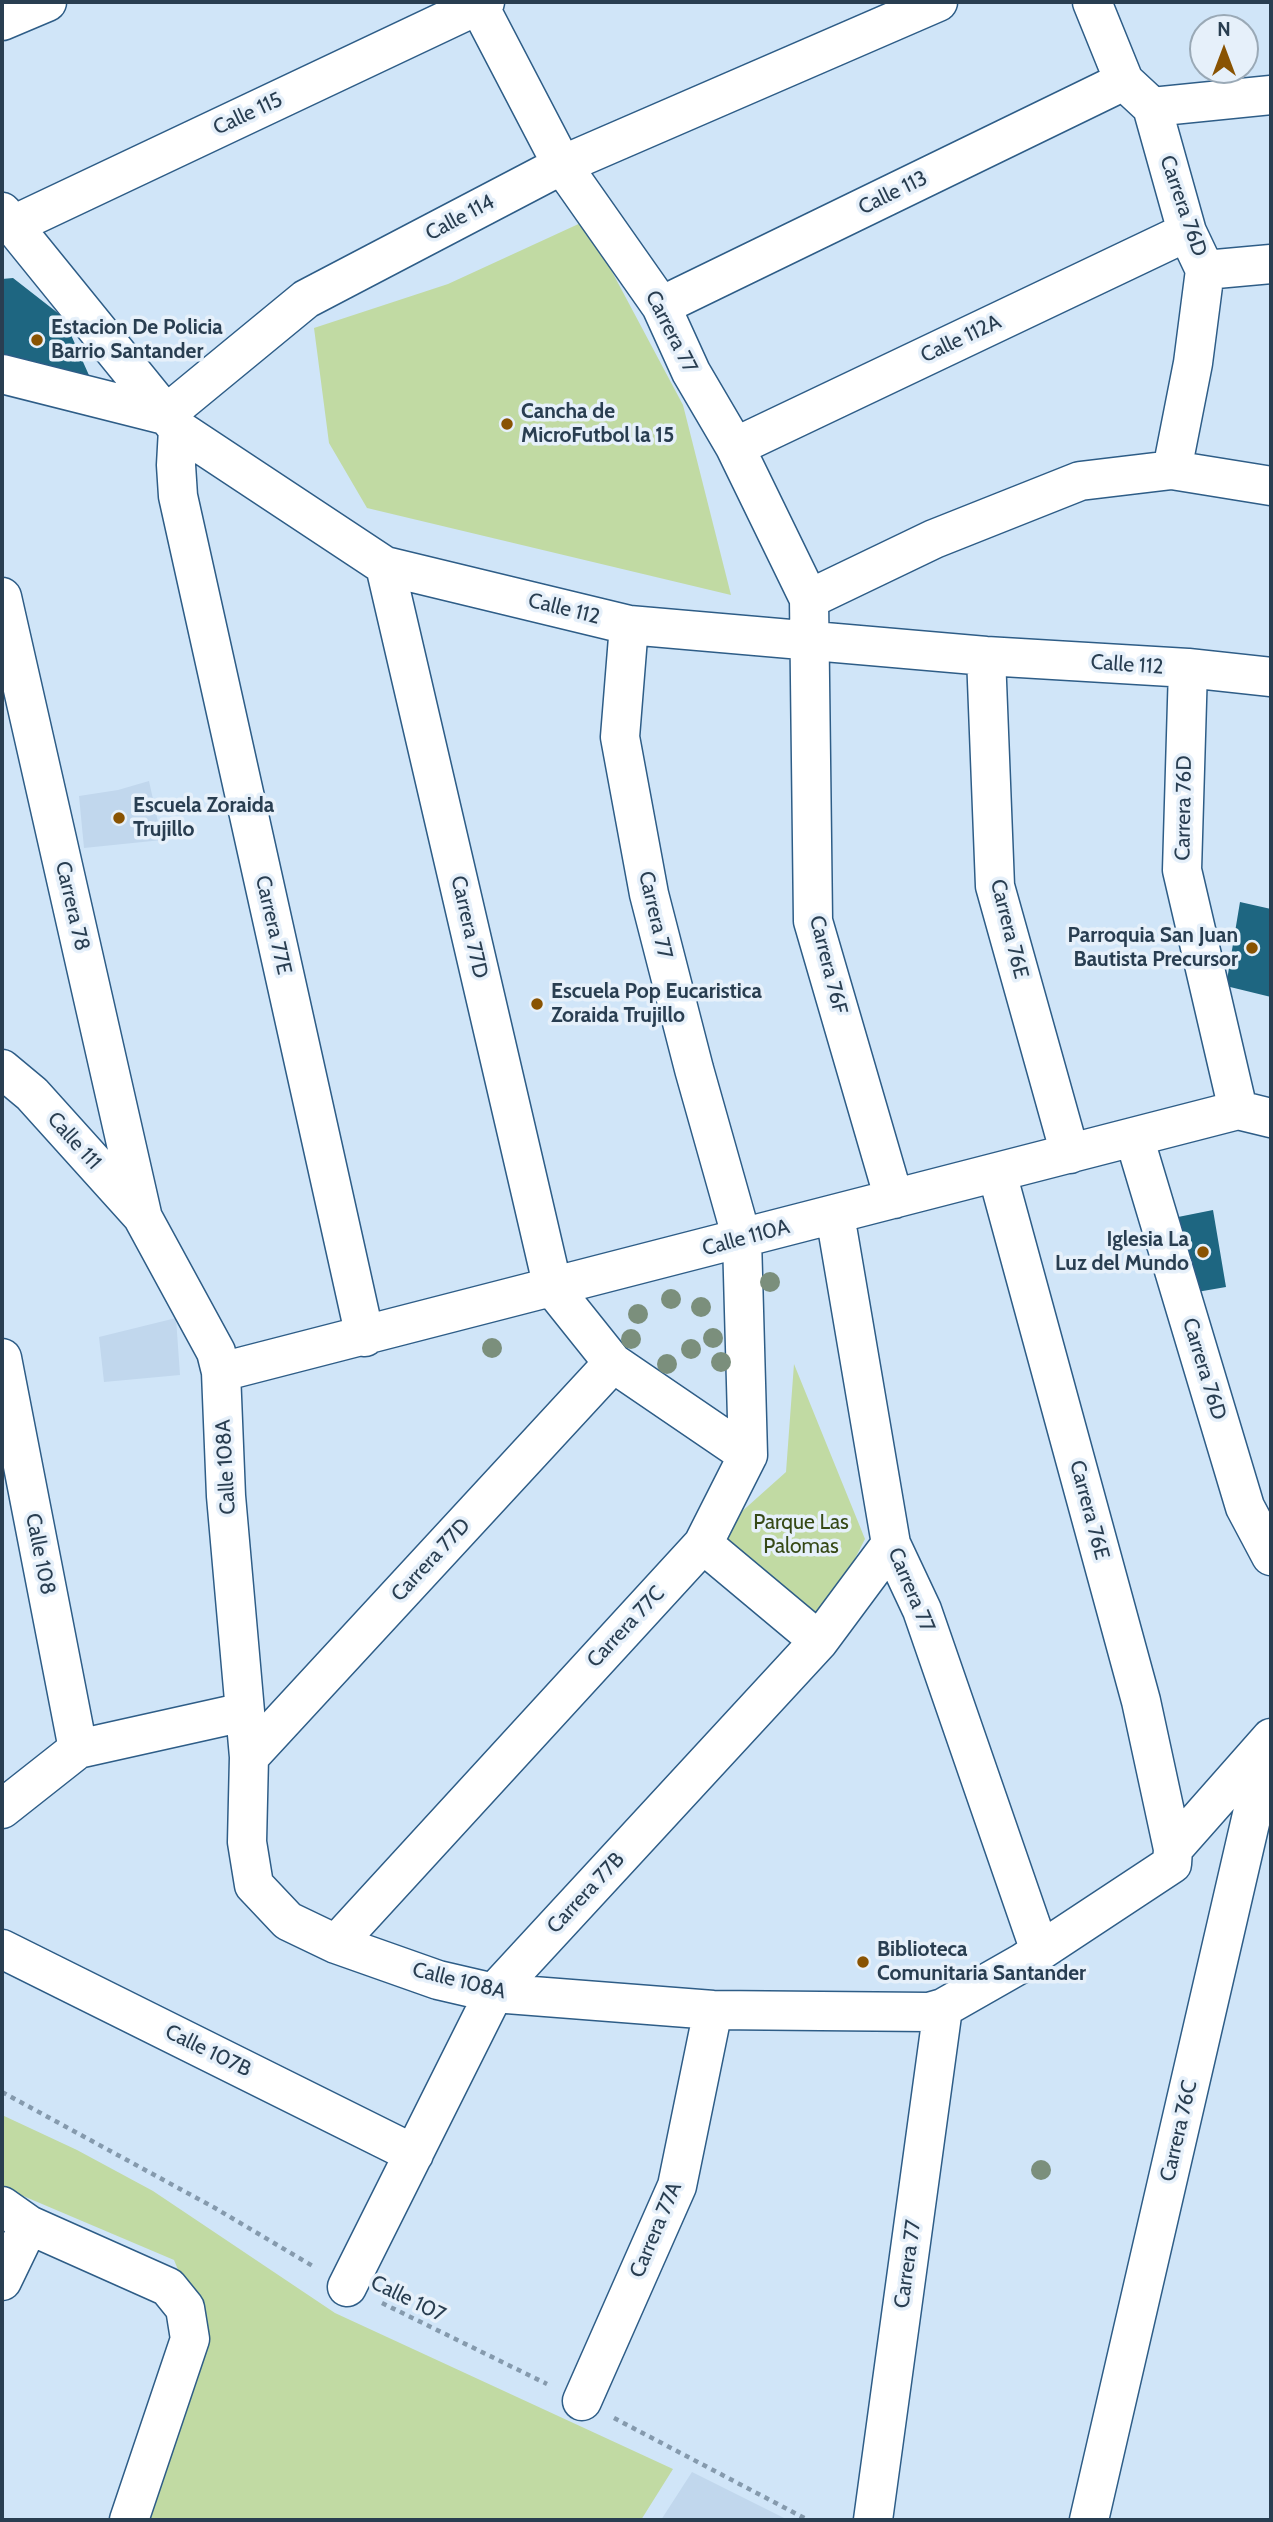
<!DOCTYPE html>
<html>
<head>
<meta charset="utf-8">
<style>
	body { margin:0 }
	#map { position:relative; width:1273px; height:2522px; overflow:hidden; background:#d0e5f8; font-family:Cabin,sans-serif }
	canvas { display:block }
	.frame { position:absolute; inset:0; border:4px solid #293e51; pointer-events:none }
	.north { position:absolute; left:1189px; top:14px; width:70px; height:70px; box-sizing:border-box; background:#e6f0fa; border:2px solid #9aa9b6; border-radius:50%; rotate:0deg; font-size:19px; font-weight:700; line-height:28px; text-align:center; color:#293e51 }
	.north::after { content:''; display:block; margin:auto; width:24px; height:32px; background:#895302; clip-path:polygon(50% 0,100% 100%,50% 72%,0 100%) }
</style>
</head>
<body>
<div id="map">
<canvas width="1273" height="2522"></canvas>
<div class="frame"></div>
<div class="north">N</div>
</div>
<script>
const ctx = document.querySelector('canvas').getContext('2d');
ctx.lineJoin = 'round';
function fill(path, color) { ctx.fillStyle = color; ctx.fill(path, 'evenodd'); }
function trace(path, color, width, dash) { ctx.strokeStyle = color; ctx.lineWidth = width; ctx.lineCap = dash ? 'butt' : 'round'; ctx.setLineDash(dash || []); ctx.stroke(path); }
function write(font, color, halo, rows, align = 'center') {
  ctx.font = font + ' Cabin,sans-serif'; ctx.lineWidth = 7; ctx.setLineDash([]); ctx.textBaseline = 'middle'; ctx.strokeStyle = halo; ctx.fillStyle = color; for (const [text, x, y, turn = 0] of rows) {
    ctx.save(); ctx.translate(x, y); ctx.rotate((+turn || 0) * Math.PI / 180); ctx.textAlign = isNaN(turn) ? turn : align; if (halo) ctx.strokeText(text, 0, 0); ctx.fillText(text, 0, 0); ctx.restore();
  }
}
fill(new Path2D(`
	M149,781L162,840L84,848L79,796L118,790Z
	M176,1318L180,1375L104,1382L99,1337Z
	M692,2472L788,2520H661Z`), '#c1d7ed');
fill(new Path2D(`
	M585,221L683,405L731,595L367,508L329,443L314,328L448,284Z
	M794,1364L865,1539L822,1623L711,1539L786,1472Z
	M2,2115L77,2150L153,2191L335,2313L673,2469L641,2520H147L203,2331L174,2260L2,2187Z`), '#c1daa3');
fill(new Path2D(`
	M13,278L63,317L92,382L2,363V279Z
	M1240,902L1271,909V997L1226,986Z
	M1213,1210L1226,1287L1197,1292L1178,1217Z`), '#1e6681');
const minor = new Path2D(`
	M477,2L562,165L661,306L691,372L735,447L809,599L813,921L894,1199
	M1092,2L1124,81L1152,107L1187,232L1205,270L1193,363L1172,470
	M2,21L47,2
	M1152,107L1271,95
	M2,212L178,429L385,566L629,625L986,656L1188,668L1271,677
	M11,226L485,2
	M1205,270L1271,264
	M661,306L1124,81
	M2,374L165,415L306,299L562,165L938,2
	M178,429L176,465L178,496L365,1337
	M735,447L1187,232
	M385,566L553,1288L613,1363L748,1455
	M2,597L142,1214
	M809,599L934,539L1080,481L1172,470L1271,486
	M986,656L995,886L1070,1154
	M1188,668L1182,870L1238,1110
	M2,1069L32,1094L142,1216L216,1352L221,1372L226,1496L249,1757L247,1842L254,1885L288,1921L336,1944L438,1980L494,1993L713,2010L929,2012L943,2008L1022,1963L1172,1864L1173,1849L1271,1738
	M1134,1137L1245,1507L1271,1556
	M997,1173L1141,1701L1173,1849
	M835,1215L891,1544L922,1610L1040,1951
	M2,1358L78,1749
	M221,1372L1238,1110L1271,1118
	M703,1544L819,1641
	M249,1757L613,1363
	M2,1809L78,1749L244,1712
	M336,1944L703,1544L748,1455L742,1239L694,1069L649,894L620,737L629,625
	M2,1949L414,2154
	M2,2206L29,2225L168,2287L185,2308L190,2339L129,2520
	M2,2281L29,2225
	M347,2287L494,1993L819,1641L891,1544
	M582,2401L677,2186L713,2010
	M873,2520L943,2008
	M1089,2520L1268,1745`);
trace(minor, '#2e5d87', 41);
trace(new Path2D(`
	M2,2092L215,2208L316,2268
	M382,2303L547,2384
	M614,2418L808,2520`), '#859aad', 4.5, [5, 5]);
trace(minor, '#fff', 38);
ctx.fillStyle = '#7b8f7c';
for (const [x, y] of [
	[770,1282],
	[671,1299],
	[701,1307],
	[638,1314],
	[713,1338],
	[631,1339],
	[492,1348],
	[691,1349],
	[721,1362],
	[667,1364],
	[1041,2170]
]) { ctx.beginPath(); ctx.arc(x, y, 10, 0, 2 * Math.PI); ctx.fill(); }
for (const [x, y, r, color] of [
	[37,340,7,"#895302"],
	[507,424,7,"#895302"],
	[119,818,7,"#895302"],
	[1252,948,7,"#895302"],
	[537,1004,7,"#895302"],
	[1203,1252,7,"#895302"],
	[863,1962,7,"#895302"]
]) { const dot = new Path2D(); dot.arc(x, y, r, 0, 2 * Math.PI); ctx.fillStyle = color; ctx.fill(dot); trace(dot, '#e6f0fa', 2.5); }
write('21px', '#293e51', '#e6f0fa', [
	["Calle 115",248,114,-25],
	["Calle 113",893,193,-26],
	["Carrera 76D",1183,206,71],
	["Calle 114",460,218,-28],
	["Carrera 77",671,332,63],
	["Calle 112A",961,339,-25],
	["Calle 112",564,609,14],
	["Calle 112",1127,665,4],
	["Carrera 76D",1184,808,-89],
	["Carrera 78",72,906,77],
	["Carrera 77",655,915,77],
	["Carrera 77E",273,925,77],
	["Carrera 77D",469,927,77],
	["Carrera 76E",1009,929,76],
	["Carrera 76F",828,965,76],
	["Calle 111",74,1141,48],
	["Calle 110A",746,1238,-15],
	["Carrera 76D",1204,1369,73],
	["Calle 108A",226,1467,-93],
	["Carrera 76E",1089,1510,75],
	["Calle 108",40,1554,79],
	["Carrera 77D",431,1560,-47],
	["Carrera 77",911,1590,67],
	["Carrera 77C",626,1627,-47],
	["Carrera 77B",586,1893,-47],
	["Calle 108A",459,1981,14],
	["Calle 107B",208,2051,26],
	["Carrera 76C",1179,2131,-77],
	["Carrera 77A",656,2230,-67],
	["Carrera 77",908,2264,-82],
	["Calle 107",408,2299,26]
]);
write('bold 21px', '#293e51', '#e6f0fa', [
	["Estacion De Policia",51,328],
	["Barrio Santander",51,352],
	["Cancha de",521,412],
	["MicroFutbol la 15",521,436],
	["Escuela Zoraida",133,806],
	["Trujillo",133,830],
	["Parroquia San Juan",1238,936,"right"],
	["Bautista Precursor",1238,960,"right"],
	["Escuela Pop Eucaristica",551,992],
	["Zoraida Trujillo",551,1016],
	["Iglesia La",1189,1240,"right"],
	["Luz del Mundo",1189,1264,"right"],
	["Biblioteca",877,1950],
	["Comunitaria Santander",877,1974]
], 'left');
write('21px', '#364916', '#e6f0fa', [
	["Parque Las",801,1523],
	["Palomas",801,1547]
]);
</script>
</body>
</html>
